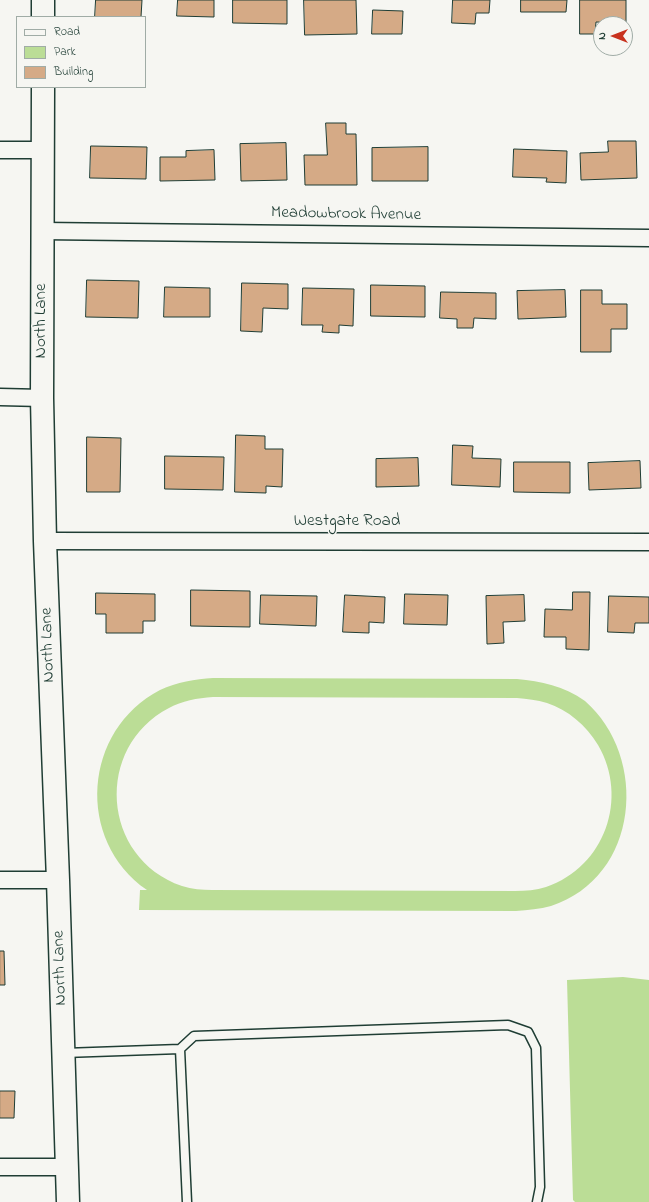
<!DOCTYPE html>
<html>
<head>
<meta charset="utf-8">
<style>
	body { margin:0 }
	#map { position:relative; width:649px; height:1202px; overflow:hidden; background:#f6f6f2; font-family:"Indie Flower",sans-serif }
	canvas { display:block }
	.legend { position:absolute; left:16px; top:16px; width:130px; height:72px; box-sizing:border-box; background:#f6f6f2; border:1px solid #a0aca6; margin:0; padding:5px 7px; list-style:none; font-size:12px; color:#1f3d34 }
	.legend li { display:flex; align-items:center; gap:8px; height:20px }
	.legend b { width:20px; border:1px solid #a0aca6 }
	.north { position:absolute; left:593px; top:16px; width:40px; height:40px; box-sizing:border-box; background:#f6f6f2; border:1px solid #a0aca6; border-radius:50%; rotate:270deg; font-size:11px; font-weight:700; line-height:16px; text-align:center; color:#1f3d34 }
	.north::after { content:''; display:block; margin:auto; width:14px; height:18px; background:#c8321e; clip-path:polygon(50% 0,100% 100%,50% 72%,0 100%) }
</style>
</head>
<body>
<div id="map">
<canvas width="649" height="1202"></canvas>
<ul class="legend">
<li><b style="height:5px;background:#f6f6f2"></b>Road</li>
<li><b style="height:11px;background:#bbdd96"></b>Park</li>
<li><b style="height:11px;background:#d5aa86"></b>Building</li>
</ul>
<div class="north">N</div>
</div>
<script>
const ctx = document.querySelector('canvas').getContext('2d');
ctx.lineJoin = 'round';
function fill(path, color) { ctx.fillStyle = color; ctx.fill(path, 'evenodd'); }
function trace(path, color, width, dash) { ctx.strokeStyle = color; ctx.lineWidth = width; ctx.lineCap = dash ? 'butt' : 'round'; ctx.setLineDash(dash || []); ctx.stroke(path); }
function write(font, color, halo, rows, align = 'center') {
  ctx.font = font + ' "Indie Flower",sans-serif'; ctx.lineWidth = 3; ctx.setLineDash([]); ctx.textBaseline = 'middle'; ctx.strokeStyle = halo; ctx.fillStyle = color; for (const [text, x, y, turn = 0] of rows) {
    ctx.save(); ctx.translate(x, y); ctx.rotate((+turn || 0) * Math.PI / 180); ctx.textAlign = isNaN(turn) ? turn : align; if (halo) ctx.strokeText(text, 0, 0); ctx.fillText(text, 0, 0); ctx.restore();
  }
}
fill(new Path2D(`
	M213,678L517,679C541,681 564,686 585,701C649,757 640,877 551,906C540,909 528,910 516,911L139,910L140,890H147C75,840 83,730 160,690C177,682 195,679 213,678ZM213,697L517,698C527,699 537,700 547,703C568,710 586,725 598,745C629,798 605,867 546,887C536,890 526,891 515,891L212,890C202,890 192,889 182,886C101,858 94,747 169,708C182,701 197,698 213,697Z
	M623,977L649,980V1202H575L573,1200L567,980Z`), '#bbdd96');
const building = new Path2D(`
	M96,0H142L141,17H95Z
	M178,0H214V17L177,16Z
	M233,0H287V24L233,23Z
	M304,0H356L357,34L305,35Z
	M453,0H490L489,13H476L475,24L452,23Z
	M521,0H567L566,12H521Z
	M580,0H626V23L596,22L595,34H580Z
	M373,10L403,11L402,34H372Z
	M326,123H346V134H356L357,185H305L304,155H327Z
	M608,141H636L637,178L581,180L580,153L608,152Z
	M286,143L287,180L241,181L240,144Z
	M91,146L147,147L146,179L90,178Z
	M428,147V181H372V148Z
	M514,149L567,151L566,183L546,182L547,178L513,177Z
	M214,150L215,180L160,181V157H186V151Z
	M87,280L139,281L138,318L86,317Z
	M242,283L288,284V309L263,308L262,332L241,331Z
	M371,285L425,286V317L371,316Z
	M165,287L210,288V317H164Z
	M303,288L354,289L353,326L339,325V333L322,332L323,325H302Z
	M565,290L566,317L518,319L517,291Z
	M581,290H602V304H627V329H611V352H581Z
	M441,292L496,293V319L474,318L473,328H457V319L440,318Z
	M236,435L265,436V449H283L282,487L266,486V493L235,492Z
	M87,437L121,438L120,492H87Z
	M453,445L473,446L472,458L501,459L500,487L452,485Z
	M165,456L224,457L223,490L165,489Z
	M418,458L419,486L376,487V459Z
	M640,461L641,488L589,490L588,463Z
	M514,462H570V493L514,492Z
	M191,590L250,591V627L191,626Z
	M573,592H590L589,650L566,649V637H544L545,609L572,610Z
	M96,593L155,594V621H143V633H106V614H96Z
	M405,594L448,595L447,625L404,624Z
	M261,595L317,596L316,626L260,624Z
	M345,595L385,597L384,623L369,622V633L343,632Z
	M524,595L525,621L503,622L504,643L487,644L486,596Z
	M609,596L649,597V623H635L634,633L608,632Z
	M0,951H4L5,985H0Z
	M0,1091H15L14,1118H0Z`);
fill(building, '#d5aa86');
trace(building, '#1f3d34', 1);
const lane = new Path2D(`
	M180,1049L187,1202
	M64,1053L180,1049L194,1036L508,1025L528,1032L536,1048L540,1187L537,1202`);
const street = new Path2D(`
	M0,150H42
	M42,231L649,238
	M0,397L42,398
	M45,541L649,542
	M0,880H58
	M0,1167H67`);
const secondary = new Path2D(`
	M43,17V0
	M43,87L42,398L45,541L58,880L68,1202`);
trace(lane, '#1f3d34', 11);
trace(street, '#1f3d34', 19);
trace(secondary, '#1f3d34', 25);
trace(lane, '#f6f6f2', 8);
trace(street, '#f6f6f2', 16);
trace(secondary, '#f6f6f2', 22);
write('17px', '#1f3d34', '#f6f6f2', [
	["Meadowbrook Avenue",346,215,1],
	["North Lane",42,321,-90],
	["Westgate Road",347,522],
	["North Lane",49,645,-92],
	["North Lane",61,968,-92]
]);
</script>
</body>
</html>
